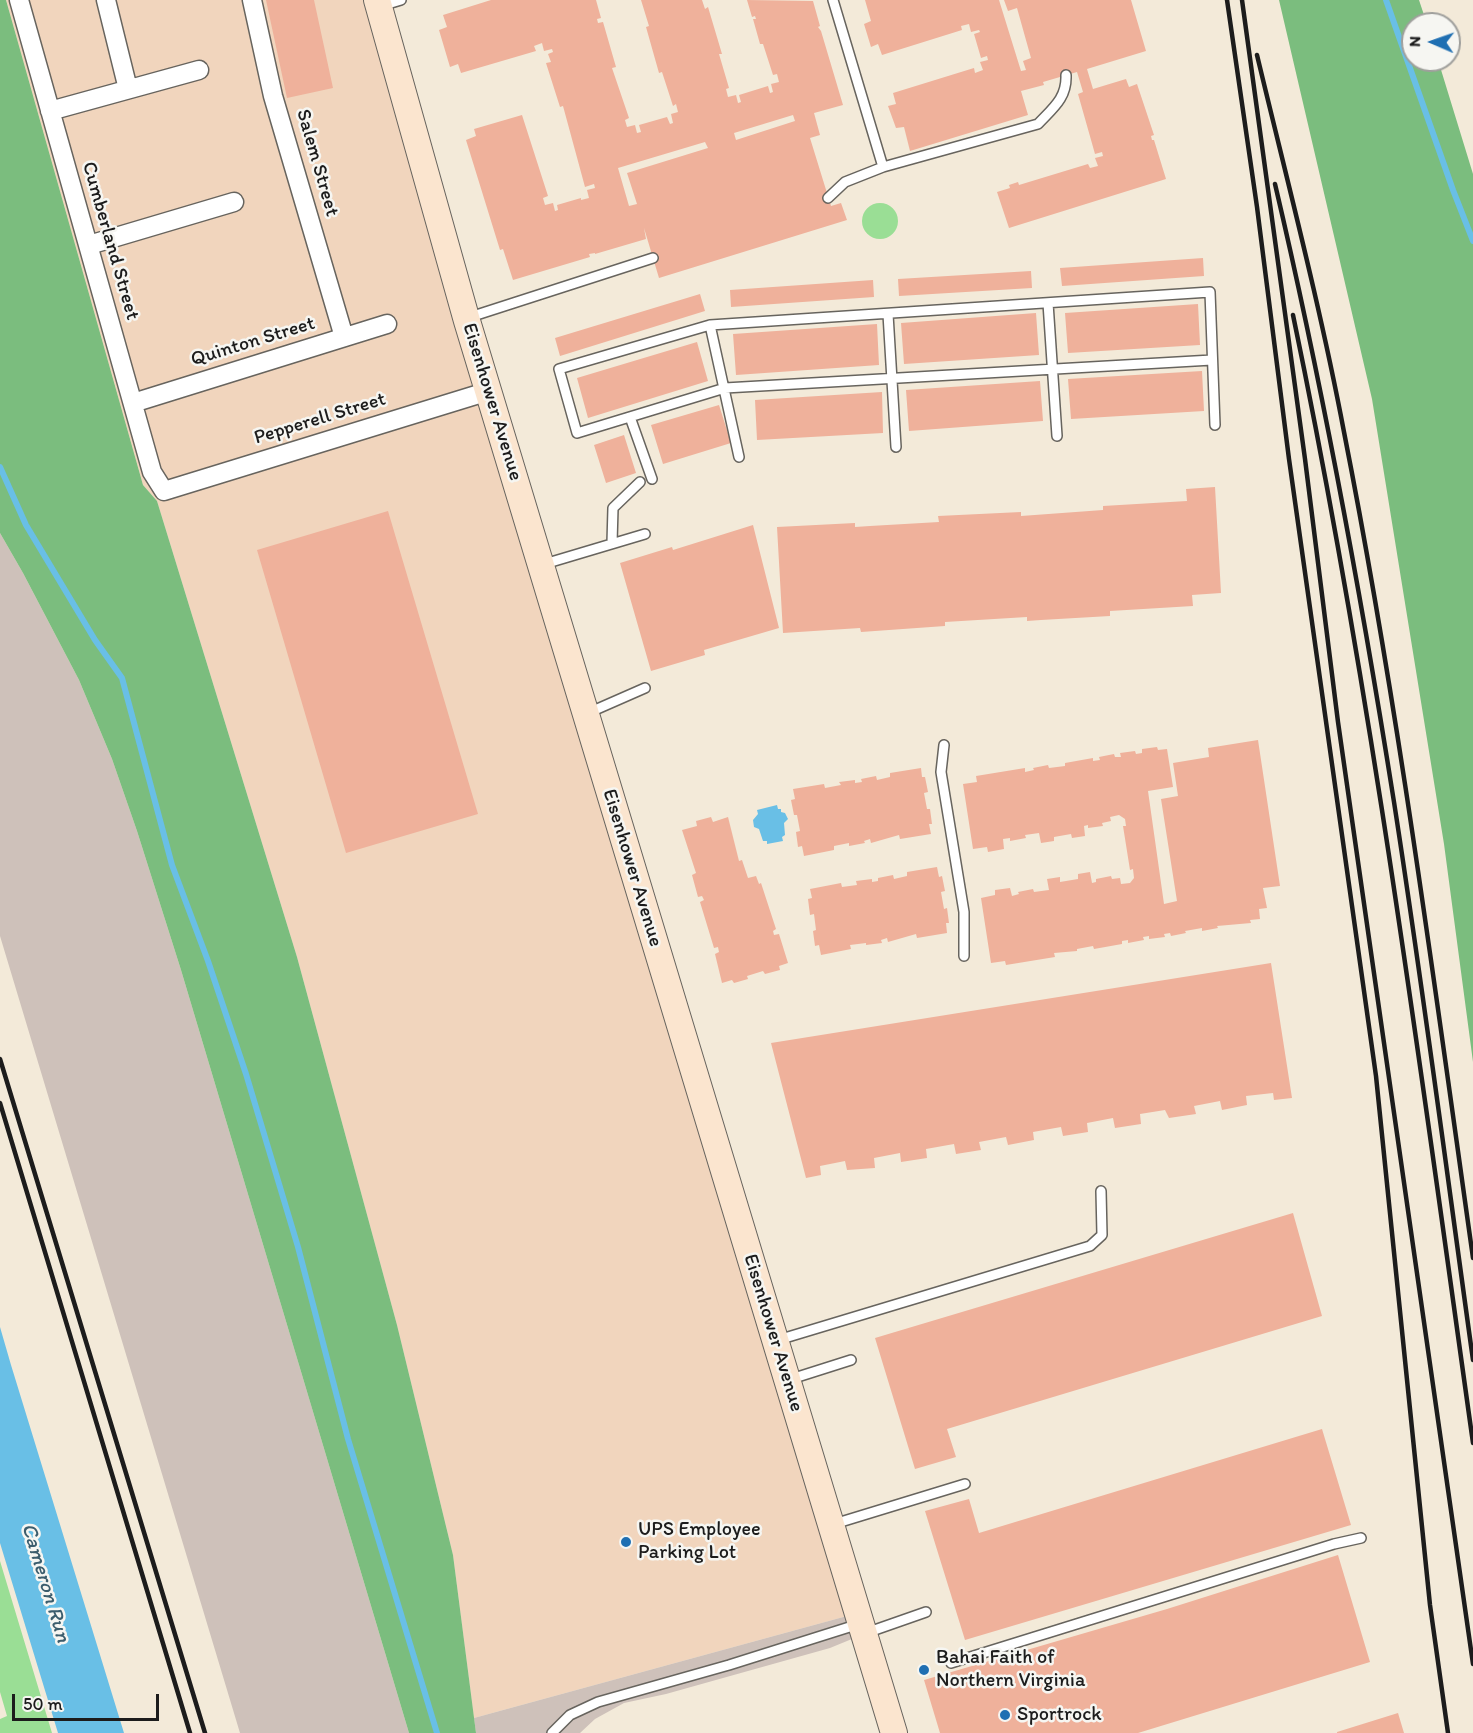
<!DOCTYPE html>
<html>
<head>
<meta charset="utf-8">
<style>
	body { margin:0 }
	#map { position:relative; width:1473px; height:1733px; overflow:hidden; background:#f3ead9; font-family:Itim,sans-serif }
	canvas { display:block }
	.north { position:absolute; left:1401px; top:12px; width:60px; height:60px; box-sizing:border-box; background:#f6f6f2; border:2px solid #9f9f9c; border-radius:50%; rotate:272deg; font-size:16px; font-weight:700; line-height:24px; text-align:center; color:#1c1c1c }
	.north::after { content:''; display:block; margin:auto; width:21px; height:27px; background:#1f6fb2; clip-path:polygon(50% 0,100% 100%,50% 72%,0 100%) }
	.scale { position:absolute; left:12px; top:1694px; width:147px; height:27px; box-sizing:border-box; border:3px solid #1c1c1c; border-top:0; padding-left:8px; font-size:18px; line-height:21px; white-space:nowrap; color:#1c1c1c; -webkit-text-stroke:4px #f6f6f2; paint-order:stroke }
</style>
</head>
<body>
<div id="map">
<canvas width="1473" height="1733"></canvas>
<div class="north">N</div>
<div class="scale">50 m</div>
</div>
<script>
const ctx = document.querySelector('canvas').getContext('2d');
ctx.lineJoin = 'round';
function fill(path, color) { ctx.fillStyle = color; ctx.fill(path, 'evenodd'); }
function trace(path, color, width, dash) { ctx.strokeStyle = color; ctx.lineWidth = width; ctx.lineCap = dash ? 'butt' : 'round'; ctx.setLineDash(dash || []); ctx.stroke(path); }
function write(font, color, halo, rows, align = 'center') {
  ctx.font = font + ' Itim,sans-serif'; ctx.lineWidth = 5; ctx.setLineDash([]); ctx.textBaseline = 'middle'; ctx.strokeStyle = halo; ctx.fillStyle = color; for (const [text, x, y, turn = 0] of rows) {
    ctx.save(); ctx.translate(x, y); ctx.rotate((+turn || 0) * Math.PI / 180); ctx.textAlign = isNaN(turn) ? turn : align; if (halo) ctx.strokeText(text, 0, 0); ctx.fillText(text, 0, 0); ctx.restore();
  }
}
fill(new Path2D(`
	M6,0H378L858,1613L474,1718L453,1555L397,1325L297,957L157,501L143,485Z`), '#f1d5bd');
fill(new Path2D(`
	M0,533L23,573L79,680L112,759L137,831L181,970L409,1733H240L0,936Z
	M858,1613L864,1634L830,1648L666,1694L624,1703L595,1719L580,1733H476L474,1718Z`), '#cec1ba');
fill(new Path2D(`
	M862 221a18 18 0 1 1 36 0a18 18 0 1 1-36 0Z
	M0,1561L52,1733H0V1719L7,1716L0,1692Z`), '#9ade95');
fill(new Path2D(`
	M0,0H6L143,485L157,501L297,957L397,1325L453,1555L476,1733H409L181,970L137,831L112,759L79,680L23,573L0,533Z
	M1279,0H1419L1427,24H1413V60H1438L1473,174V1062L1444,844L1372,399Z`), '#7bbd7e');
fill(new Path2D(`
	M777,805L778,809H781V812L785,813L788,819L784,823L785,835L782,837L783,841L767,844V841H763L759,829L754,827L753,820L758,814L757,810Z
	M0,1327L11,1365L124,1733H58L0,1543Z`), '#69bfe6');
trace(new Path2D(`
	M1386,0L1453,190L1473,241
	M0,467L26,525L95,640L122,678L172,865L208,961L246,1074L298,1247L348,1439L437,1733`), '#69bfe6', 6);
fill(new Path2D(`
	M266,0H314L333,88L287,98Z
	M491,0H596L601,18L597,19L598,23L603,22L616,67L612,68L629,118L625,120L627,127L635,125L637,133L641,132L639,125L667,117L670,124L673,123L671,114L678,112L676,104L673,106L662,72L659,73L646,27L649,26L641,0H702L705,9L708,7L722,54H719L729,88L726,89L728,97L736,95L738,103L741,102L739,95L768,86L770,93L773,92L771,84L779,82L777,74L773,75L763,44H760L753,19H756L755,16L752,17L747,0L813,1L820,26L818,27L821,31L843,105L814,113L820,135L810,138L831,206L841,203L847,220L659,278L644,228L646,239L595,254V253L589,254L590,257L513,280L503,249L500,250L466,140L476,136L474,129L522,115L548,196L543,198L545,205L553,203L555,211L558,210L557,205L581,198V200L589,198L587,190L595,188L594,184L585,187L563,106L560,107L546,63L551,62L548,54L553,52L552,49L544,51L542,43L534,46L536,51L461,73L458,64L450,67L439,30L447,27L443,15ZM793,115L795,121L736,140L734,133ZM705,142L708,148L627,173L637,204L629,206L618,168Z
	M865,0H999L1021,71L1026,70L1023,61L1031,58L1017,8L1008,11L1004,0H1131L1146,51L1087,69L1093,89L1126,79L1129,87L1137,84L1154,135L1151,136L1152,140H1154L1166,179L1009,228L997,192L1010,188L1009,185L1018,182L1019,185L1088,164L1090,168L1098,166L1095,158L1103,156L1102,152L1095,154L1078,94L1083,92L1077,72L1043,82L1044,85L1021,91L1028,115L910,151L904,127L896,128L888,106L896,104L893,93L974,68L975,73L983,70L980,62L988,60L987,56L981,58L974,34L980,32L979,30L971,32L969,24L961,26L962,30L882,55L878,44L871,47L864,24L871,21Z
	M1203,258L1204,276L1062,286L1060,268Z
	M1031,271L1032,288L899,296L898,279Z
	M873,280L874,297L731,307L730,290Z
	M700,294L705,311L560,356L555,338Z
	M1198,304L1200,345L1068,353L1065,313Z
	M1036,313L1039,355L904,364L901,323Z
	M877,324L879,365L736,375L733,334Z
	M697,342L708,381L588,418L577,378Z
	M1202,371L1204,411L1071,419L1068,379Z
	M1040,381L1043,421L909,431L906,390Z
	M882,392L883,433L757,440L755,400Z
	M719,405L731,443L663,464L651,425Z
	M624,435L636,473L606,483L594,445Z
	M1215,487L1221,593L1192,595L1193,606L1110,611V616L1041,620L1027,621V617L945,622V626L861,632L860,628L783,633L777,527L855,523V527L870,526L939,522L938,516L1021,512V516L1103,510V506L1187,501L1186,489Z
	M388,511L478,814L346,853L257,550Z
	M753,525L779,628L704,650L705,655L651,671L620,563L672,547L673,550Z
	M1258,740L1280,886L1263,888L1267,908L1259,909L1260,919L1250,920L1251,923L1217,926L1218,928L1202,931V928L1185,931L1186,933L1171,936L1170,933L1164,934L1165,937L1149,939V936L1143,937L1144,940L1128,943V940L1122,941V944L1094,949L1093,946L1077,949V951L1054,953L1055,957L1006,965L1005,961L991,963L981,898L995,895V890L1010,888L1012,896L1019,894L1018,892L1033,889L1034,892L1049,890L1047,879L1060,877V882L1078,879V874L1090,872L1092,883L1096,882V879L1111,876L1112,879L1120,878L1121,884L1130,883L1134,878L1133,869L1130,870L1123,826H1126L1125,819L1119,815L1110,817L1111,821L1102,823L1103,826L1088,828V825L1084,826L1085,836L1072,838L1071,834L1054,837V841L1041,843L1039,833L1025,835L1026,838L1010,841V838L1003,839L1004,849L988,852L987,847L973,849L963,784L977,782L976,776L1025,768V772L1034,770L1033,768L1048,765L1049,768L1065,766V763L1093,758V761L1100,760L1099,757L1114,754L1115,757H1121L1120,753L1135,751L1136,754L1142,753V749L1157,747L1158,750L1167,749L1173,787L1148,791L1164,904L1177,901L1161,799L1178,796L1173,763L1209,757L1208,748Z
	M921,768L922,777H925L928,792L924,793L927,809H930L932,824H929L931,834L900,839L899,835L871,843L870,839L864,841L865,843L849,846V843L834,846V850L804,856L802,846L798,847L796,832L800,831L797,815H794L791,800L795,799L793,789L824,784L825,788L841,785L839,782L855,780V783L862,782L861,779L876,776L877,780L890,777V773Z
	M711,817L713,822L728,817L739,861L742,860L748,878L756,876L759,884L761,883L776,929L773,931L774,935L779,934L788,963L779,966L780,970L765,974L763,971L747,976L748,979L734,983L732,980L722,983L715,954L719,952L718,947L714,948L700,902L704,900L702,896L698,897L692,875L696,873L682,830L697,826L696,821Z
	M937,867L939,877L942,876L945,891L941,892L944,909L947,908L949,923H946L947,933L917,938L916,934L888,942L887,938L881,940L882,943L866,945V943L850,945L851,949L821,955L819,945L815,946L813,931L816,930L814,914L810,915L808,899L812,898L810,889L841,883L842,887L857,885L856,881L872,879V882L878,881V878L893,875L894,879L907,876V872Z
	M1271,963L1292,1098L1274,1100L1273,1093L1246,1096L1247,1105L1222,1110L1220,1101L1194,1106L1196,1114L1169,1118L1165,1110L1140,1114L1141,1124L1115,1128L1113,1118L1087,1123L1088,1132L1063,1136L1061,1127L1033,1132L1034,1140L1008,1145L1006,1137L979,1142L981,1150L956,1154L954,1144L926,1149L927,1158L901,1162L900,1153L874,1158L875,1168L847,1170L845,1161L820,1166L821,1175L806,1178L771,1043Z
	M1293,1213L1322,1316L947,1429L956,1457L915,1469L875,1338Z
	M1322,1429L1351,1525L965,1640L925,1511L969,1499L979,1533Z
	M1338,1555L1370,1662L1138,1733H940L924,1680L1167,1609Z
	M1398,1713L1404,1733H1337V1732Z`), '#efb19b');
const service = new Path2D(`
	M833,0L883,167L1038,124C1053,108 1067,98 1066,75
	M381,6L401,0
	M828,198L845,182L883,167
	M1048,303L1057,436
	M888,314L896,447
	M467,318L653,258
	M710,325L739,457
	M1212,360L725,388L577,433L559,369L710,325L1210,292L1215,425
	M630,417L652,479
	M612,543L613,508L640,482
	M541,565L645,534
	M588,713L645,688
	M944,745L941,772L964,912V956
	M778,1340L1090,1246L1102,1235L1101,1191
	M788,1380L851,1360
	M834,1524L965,1484
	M866,1633L926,1612
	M951,1663L1334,1544L1361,1538
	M552,1733L570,1715L598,1702L729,1665L859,1624`);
const minor = new Path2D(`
	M19,0L152,472L164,491L489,391
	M106,0L128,89
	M252,0L273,96L344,337
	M50,111L199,70
	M89,245L234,202
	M133,403L387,324`);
const secondary = new Path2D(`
	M377,0L467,321L894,1733`);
trace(service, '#67645e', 12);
trace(minor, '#67645e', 21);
trace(secondary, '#67645e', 28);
trace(service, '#fff', 9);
trace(minor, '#fff', 18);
trace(secondary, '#fbe5cf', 26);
trace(new Path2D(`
	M1227,0L1257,207L1289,459L1376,1076L1430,1605L1448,1733
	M1242,0L1305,459L1338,722L1473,1664
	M1257,55C1287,180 1320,305 1344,432C1398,706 1434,982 1473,1258
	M1275,184C1323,388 1361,594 1394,802C1423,988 1447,1174 1473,1360
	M1293,315C1371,688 1420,1066 1473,1443
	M0,1059L205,1733
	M0,1103L190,1733`), '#1c1c1c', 4.5);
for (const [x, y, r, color] of [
	[626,1542,6,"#1f6fb2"],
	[924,1670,6,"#1f6fb2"],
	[1005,1715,6,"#1f6fb2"]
]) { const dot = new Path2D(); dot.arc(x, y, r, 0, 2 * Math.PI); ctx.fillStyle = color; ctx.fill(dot); trace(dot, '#f6f6f2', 2); }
write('20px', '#1c1c1c', '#f6f6f2', [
	["Salem Street",317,163,74],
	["Cumberland Street",110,241,74],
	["Quinton Street",253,342,-17],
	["Eisenhower Avenue",492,402,73],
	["Pepperell Street",320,419,-17],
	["Eisenhower Avenue",632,868,73],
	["Eisenhower Avenue",773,1333,73]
]);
write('20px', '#1c1c1c', '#f6f6f2', [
	["UPS Employee",638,1530],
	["Parking Lot",638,1553],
	["Bahai Faith of",936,1658],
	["Northern Virginia",936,1681],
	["Sportrock",1017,1715]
], 'left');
write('italic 21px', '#3b5d6d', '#f6f6f2', [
	["Cameron Run",45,1583,73]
]);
</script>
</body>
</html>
